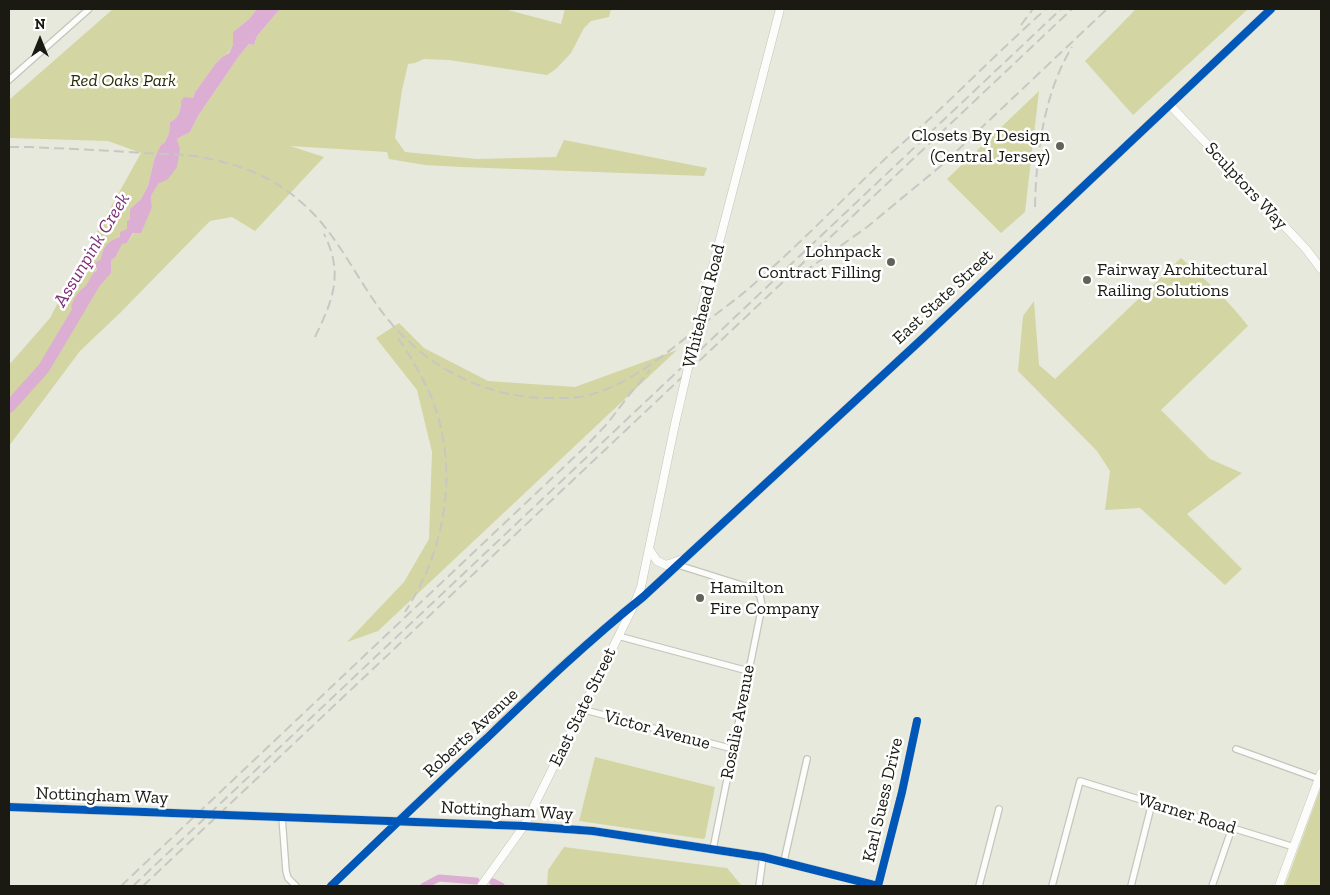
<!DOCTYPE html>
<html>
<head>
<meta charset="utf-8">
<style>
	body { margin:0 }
	#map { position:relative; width:1330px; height:895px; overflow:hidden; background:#e8e9dd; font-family:"Zilla Slab",serif }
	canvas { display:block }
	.frame { position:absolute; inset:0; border:10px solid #1a1a13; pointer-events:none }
	.north { position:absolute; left:15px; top:15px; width:50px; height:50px; -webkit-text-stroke:4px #fff; paint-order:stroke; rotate:0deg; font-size:14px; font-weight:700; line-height:20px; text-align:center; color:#1a1a13 }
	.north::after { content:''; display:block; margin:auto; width:18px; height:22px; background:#1a1a13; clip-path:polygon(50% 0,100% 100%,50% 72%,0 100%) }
</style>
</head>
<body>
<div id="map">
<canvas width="1330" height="895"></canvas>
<div class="frame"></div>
<div class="north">N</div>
</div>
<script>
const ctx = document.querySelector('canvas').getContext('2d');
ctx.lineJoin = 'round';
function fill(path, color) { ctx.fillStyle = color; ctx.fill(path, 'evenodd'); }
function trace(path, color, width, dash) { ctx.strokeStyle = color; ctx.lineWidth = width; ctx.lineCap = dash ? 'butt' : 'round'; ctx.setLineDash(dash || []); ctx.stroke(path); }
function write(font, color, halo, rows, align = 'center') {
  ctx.font = font + ' "Zilla Slab",serif'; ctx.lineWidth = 5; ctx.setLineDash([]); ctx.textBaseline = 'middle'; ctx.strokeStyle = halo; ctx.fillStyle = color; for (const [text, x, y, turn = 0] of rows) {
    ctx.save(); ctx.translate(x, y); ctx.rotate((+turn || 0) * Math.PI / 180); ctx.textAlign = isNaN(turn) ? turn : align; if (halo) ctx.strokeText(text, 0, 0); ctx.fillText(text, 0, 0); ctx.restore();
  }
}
fill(new Path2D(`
	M113,9H257L249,19L233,32V45L228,53L222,57L216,63L195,92L193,98L181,101C181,110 179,118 170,122L169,133L165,142L160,146L154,160L148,186L141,199L130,209V220L127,229L101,259L90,284L75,310L86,294L97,289L110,273L111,260L115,258L122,243H127L152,207L151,196L159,183L177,139L190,132L198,116L239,56L249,44L254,45L257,36L280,9H504L561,24L565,9H611L609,17L591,21L584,28L571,53L556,69L547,75L449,60L424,59L415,63L408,64L402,90L395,138L405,152L477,159L556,157L564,140L707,168L704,176L461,167L425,165L389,159L387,152L290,146L324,157L255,231L232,217L210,221L120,313L80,351L9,446V365L50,318L64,291L141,153L108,141L9,138V100Z
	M1136,9H1248L1133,115L1085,61Z
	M1039,91L1025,212L1001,233L947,179Z
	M1181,258C1205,279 1229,301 1248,326L1161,410L1210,459L1242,473L1187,514L1242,569L1225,585L1140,508L1105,510L1110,471L1097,451L1018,371L1023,316L1034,301L1039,365L1055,379Z
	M399,323L424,348L488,381L575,387L677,350L378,631L347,642L404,582L429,539L432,452L417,390L376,338Z
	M595,757L715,787L705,838L703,839L579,821Z
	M1321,787V886H1285Z
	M564,847L727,868L742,886H547L548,870Z`), '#d3d5a2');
fill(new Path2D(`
	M257,9H280L257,36L254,45L249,44L239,56L198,116L190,132L177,139L180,149L177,167L167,180L159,183L151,196L152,207L141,233H133L127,243L122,244L115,258L111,260V273L97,289L86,294L75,311L71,307C75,296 79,289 90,284L97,269L95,263L101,259C104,245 107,242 120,237V232L127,229V221L130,220V209L141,199L148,186L154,160L160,146L165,142L169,133L170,122C179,118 181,110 181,101L184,97L193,98L195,92L216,63L222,57L229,53L233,45V32L249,19Z`), '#dcaed4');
trace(new Path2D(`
	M493,882L501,886
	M424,886L439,878L476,881`), '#dcaed4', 7);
trace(new Path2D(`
	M9,407L44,368L98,277`), '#dcaed4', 12);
const street = new Path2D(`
	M9,80L89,9
	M678,565L751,588L760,595L762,606L713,849
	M618,636L748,671
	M581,709L733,749
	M1236,749L1319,779
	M282,817L286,871L288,878L296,886
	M784,861L807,759
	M331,886L398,821
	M759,886L763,857
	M878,886L902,792L917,721
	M979,886L999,809
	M1052,886L1080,781L1294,847
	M1131,886L1152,803
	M1212,886L1232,828`);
const secondary = new Path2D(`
	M1169,104L1306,249L1321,269
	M702,308L780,9
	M649,549L657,561L666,565L683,559
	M9,807L524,826L593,831L763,857L879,886
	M398,821C480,747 556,666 643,597L922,339L1271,9
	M481,886L524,826L634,605L641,587L675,424
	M1279,886L1321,773`);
trace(street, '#c4c5bb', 8);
trace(secondary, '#c4c5bb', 9);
trace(street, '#fcfcfa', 5.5);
trace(secondary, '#fcfcfa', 8);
trace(new Path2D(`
	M1021,25L1033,9
	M9,147H30C68,149 105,150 143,153C160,154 177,154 194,156C245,164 285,181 320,221C350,256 368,301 401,334C441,375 495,399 553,398C564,398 574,398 585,396C631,385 666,353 702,325C717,313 733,302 747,290C797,247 842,200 889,155C905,141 921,127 936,113C973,78 1009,42 1046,9
	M1035,207C1036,155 1044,92 1072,47
	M804,272L867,227L942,165L1107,9
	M315,337C333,300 344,273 324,234
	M398,338C410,356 421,374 430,394C460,465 447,548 405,612
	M121,886L586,446L607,424L629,395L650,370
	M133,886L1061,9
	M143,886L1072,9`), '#c7c7c4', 2, [10, 5]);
const secondaryBridge = new Path2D(`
	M675,424L702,308`);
trace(secondaryBridge, '#c4c5bb', 9, []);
trace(secondaryBridge, '#fcfcfa', 8);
trace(new Path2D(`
	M9,807L524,826L593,831L763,857L878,886L902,792L917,721
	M331,886C383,836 435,786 488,737C538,689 589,640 643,597L922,339L1271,9`), '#0057b8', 8);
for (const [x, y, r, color] of [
	[1060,146,5,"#62625a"],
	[891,262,5,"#62625a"],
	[1087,280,5,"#62625a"],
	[700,598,5,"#62625a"]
]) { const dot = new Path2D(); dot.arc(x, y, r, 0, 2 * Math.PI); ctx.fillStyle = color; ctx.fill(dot); trace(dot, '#fff', 2); }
write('italic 18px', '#2c2d05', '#fff', [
	["Red Oaks Park",123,81]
]);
write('18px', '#1a1a13', '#fff', [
	["Closets By Design",1050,136],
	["(Central Jersey)",1050,157],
	["Lohnpack",881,252],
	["Contract Filling",881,273],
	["Fairway Architectural",1097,270,"left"],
	["Railing Solutions",1097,291,"left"],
	["Hamilton",710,588,"left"],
	["Fire Company",710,609,"left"]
], 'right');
write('18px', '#1a1a13', '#fff', [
	["Sculptors Way",1246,186,47],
	["East State Street",943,297,-43],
	["Whitehead Road",704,306,-76],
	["East State Street",583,707,-64],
	["Rosalie Avenue",738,722,-79],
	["Victor Avenue",657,730,15],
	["Roberts Avenue",471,733,-43],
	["Nottingham Way",102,796,2],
	["Karl Suess Drive",883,800,-77],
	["Nottingham Way",507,811,3],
	["Warner Road",1187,814,17]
]);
write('italic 19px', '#7c2e77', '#fff', [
	["Assunpink Creek",92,250,-59]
]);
</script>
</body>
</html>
